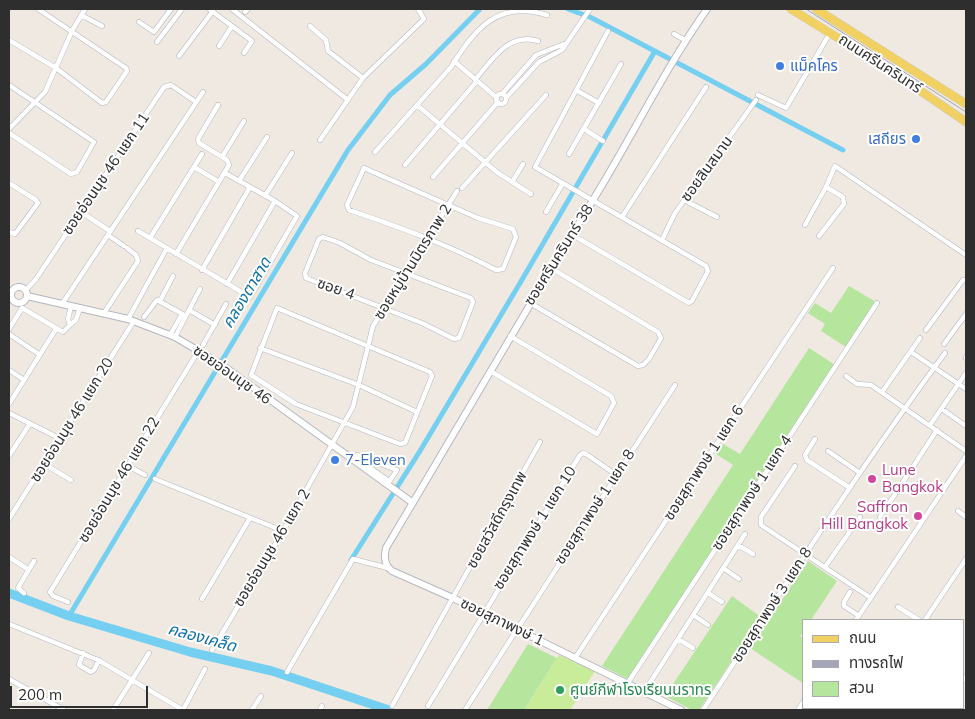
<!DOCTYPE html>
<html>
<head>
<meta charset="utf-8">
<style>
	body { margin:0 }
	#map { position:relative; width:975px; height:719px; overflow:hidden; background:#efe9e1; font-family:Mulish,"Noto Sans Thai",sans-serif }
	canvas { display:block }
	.frame { position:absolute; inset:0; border:10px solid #2e2e2e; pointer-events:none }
	.legend { position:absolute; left:802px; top:619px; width:162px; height:90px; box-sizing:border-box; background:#fff; border:1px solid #ababab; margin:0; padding:6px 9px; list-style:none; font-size:15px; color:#2e2e2e }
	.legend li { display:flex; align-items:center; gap:10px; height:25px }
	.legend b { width:25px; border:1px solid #ababab }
	.scale { position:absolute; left:10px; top:686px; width:138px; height:22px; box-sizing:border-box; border:2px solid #2e2e2e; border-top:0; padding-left:6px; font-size:15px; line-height:18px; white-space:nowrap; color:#2e2e2e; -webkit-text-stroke:4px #fff; paint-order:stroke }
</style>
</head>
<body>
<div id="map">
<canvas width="975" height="719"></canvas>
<div class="frame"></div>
<ul class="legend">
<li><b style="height:6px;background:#f2d163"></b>ถนน</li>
<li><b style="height:6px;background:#a3a6b8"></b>ทางรถไฟ</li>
<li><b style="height:14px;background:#b6e59e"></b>สวน</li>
</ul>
<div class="scale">200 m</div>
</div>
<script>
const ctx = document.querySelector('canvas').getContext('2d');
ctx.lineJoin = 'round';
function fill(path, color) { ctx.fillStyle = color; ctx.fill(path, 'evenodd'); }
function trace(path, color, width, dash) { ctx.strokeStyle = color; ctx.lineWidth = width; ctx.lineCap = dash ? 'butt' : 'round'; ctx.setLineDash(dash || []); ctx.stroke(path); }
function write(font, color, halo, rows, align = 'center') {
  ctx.font = font + ' Mulish,"Noto Sans Thai",sans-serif'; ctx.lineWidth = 4; ctx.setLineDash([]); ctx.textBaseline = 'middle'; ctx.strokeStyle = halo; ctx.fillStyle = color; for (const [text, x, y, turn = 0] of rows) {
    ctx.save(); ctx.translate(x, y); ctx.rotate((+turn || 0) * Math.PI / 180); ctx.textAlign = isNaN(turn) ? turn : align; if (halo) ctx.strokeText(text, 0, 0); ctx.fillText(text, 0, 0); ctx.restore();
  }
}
fill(new Path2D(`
	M849,286L876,302L846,347L821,331L825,324L808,313L815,303L831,313Z
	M809,348L835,365L628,679L602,666L733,465L716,454L723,444L740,454Z
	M808,561L837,581L811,620H804V631L800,636L804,639V684L750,648Z
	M732,596L761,617L699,710H692L665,696Z
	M528,644L557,658L524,710H487Z`), '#b6e59e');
fill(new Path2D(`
	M559,655L595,671L570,710H524Z`), '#c9ec9a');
trace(new Path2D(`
	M568,9L590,17L843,150
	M351,560L420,451L523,278L655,51
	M69,616L348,150L390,95L426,64L480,9`), '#75cff0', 5);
trace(new Path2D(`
	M9,593L69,616L190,652L272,671L389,710`), '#75cff0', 9);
const street = new Path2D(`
	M209,9L252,41L244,53
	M232,9L348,100
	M245,12L248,9
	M81,15L102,26
	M139,22L154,32L171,9
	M310,26L326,40L328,51L363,78
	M674,34L685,40
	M9,40L56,68L102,103L106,102L127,71L126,68L38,9
	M157,42L182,9
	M219,46L232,26
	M179,56L213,11
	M454,61L497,98
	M475,80C492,60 508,32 538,41
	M9,85L94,142L77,172L71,174L9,133
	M576,90L599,103
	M502,94L536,55L564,44
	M496 99a5 5 0 1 1 10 0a5 5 0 1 1-10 0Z
	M758,95L786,108L830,33
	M506,98L539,62L562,50L590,9
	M417,105L498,173L531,194
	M9,129L45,92L72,31L85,9
	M584,129L603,141
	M320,140L363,78L424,19L418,9
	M375,152L451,67C475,29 497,0 547,15
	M569,154L621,64
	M222,157L244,121
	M405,165L477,81
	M194,167L216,180
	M364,168L478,218L513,229L516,237L503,269L496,270C449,245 399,227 349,210L347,205Z
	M433,177L498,102
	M239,181L267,137
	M512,182L523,164
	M9,183L36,200L38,203L15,234L9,232
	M462,188L546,95
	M265,196L292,153
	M684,200L717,217
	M81,212L110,231
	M546,212L563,183
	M622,217L706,87
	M805,225L826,187
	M138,231L250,297L297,216L275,201L225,173
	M571,234L689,303L692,301L708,271L706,266L535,167L608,31
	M108,235L124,246
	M819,236L844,204L843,197L826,187L835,166L966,255
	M323,237L340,243L371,260L471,298L473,302L459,338L454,339L422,323L306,278L305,273L319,239Z
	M150,238L202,154
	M662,240L675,213L756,100
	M176,254L229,165L227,160L199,143L198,139L218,105
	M202,270L250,187
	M227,284L275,201
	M25,291L36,279L164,87L171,85L196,102
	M160,301L173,276
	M530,303L638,366L643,365L649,359L661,338L658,332L551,268
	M62,304L203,92
	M71,306L68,319L70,325L76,320L80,308
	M277,308L430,372L432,376L405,443L400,444L296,404L251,375Z
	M189,310L215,325
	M104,313L138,261L136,255L127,248
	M144,317L157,300L186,316
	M128,319L167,248
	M9,329L22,308L63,332L70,325
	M926,330L963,280H966
	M9,334L40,355
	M170,335L182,314
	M175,337L200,289
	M944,344L966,314
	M203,345L226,304
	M260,348L359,385L417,412
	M911,352L966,389
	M966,358V357
	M9,370L24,380
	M490,371L597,434L614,403L611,396L510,336
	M846,376L857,384L871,385L966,451
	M882,392L920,338
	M9,404L56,329
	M942,409L966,426
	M9,413L61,439
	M930,425L966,373
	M815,439L805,455L807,460L850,488
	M828,451L860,473
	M9,456L29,425
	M359,461L355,458L357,455L397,470L387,485
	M44,464L71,480
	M366,465L389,481
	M128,466L145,475
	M795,466L761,517V525L871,598
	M155,479L283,531
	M958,511L966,517
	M880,517L937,430
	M9,519L134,321
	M738,545L753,554
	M9,557L29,570
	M825,567L860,517
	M723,568L739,579
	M850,592L844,602V606L859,616
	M24,593L18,588L34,561
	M708,593L722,602
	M202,599L250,518
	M68,602L53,596L50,592L199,350
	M898,607L919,620
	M693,615L708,625
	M856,620L966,456
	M925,620L966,559
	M9,624L98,660L183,710
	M678,639L693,648
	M212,650L283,531L353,407L373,326L457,191
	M83,653L79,665L91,672L94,670L99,660
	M575,658L833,268
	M287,672L353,559L388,568
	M9,679L64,710
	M964,680L966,677
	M627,684L877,303
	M644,692L745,534
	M392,706L540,442
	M428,706L580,455L583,453L586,454L615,474
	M867,709L870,710
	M113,710L149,653
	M183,710L205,669
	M252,710L261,696
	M320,710L322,706
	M465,710L675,385
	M703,710C782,590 859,469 945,353
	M798,710L804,701
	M857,710L858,708
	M914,710L916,708
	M943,710L945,708`);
const secondary = new Path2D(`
	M11 295a8 8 0 1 1 16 0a8 8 0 1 1-16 0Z
	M27,296L128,319L175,337L222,365L413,503
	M681,710L453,598L392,571C384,565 384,557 386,548C455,432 523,315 593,200C632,137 664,70 707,9`);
const primary = new Path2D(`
	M791,9L893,72L966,122
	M816,9L966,104`);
trace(street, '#b4b7c1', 5.5);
trace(secondary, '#b4b7c1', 8);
trace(primary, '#c9c9c9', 9);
trace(street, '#fff', 4.5);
trace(secondary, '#fff', 6);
trace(primary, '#f2d163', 8);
trace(new Path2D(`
	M806,9L966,112`), '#a3a6b8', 1);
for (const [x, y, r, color] of [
	[780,66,5,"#3f7fe0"],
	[916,139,5,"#3f7fe0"],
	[335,460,5,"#3f7fe0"],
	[872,479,5,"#d1479c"],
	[918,516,5,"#d1479c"],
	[560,690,5,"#2e9e5b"]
]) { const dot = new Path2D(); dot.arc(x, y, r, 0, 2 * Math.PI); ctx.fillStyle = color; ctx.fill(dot); trace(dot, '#fff', 2); }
write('15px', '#2e2e2e', '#fff', [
	["ถนนศรีนครินทร์",880,64,33],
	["ซอยสินสมาน",707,169,-54],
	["ซอยอ่อนนุช 46 แยก 11",106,174,-56],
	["ซอยศรีนครินทร์ 38",559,255,-58],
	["ซอยหมู่บ้านมิตรภาพ 2",413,262,-58],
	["ซอย 4",336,289,19],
	["ซอยอ่อนนุช 46",232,375,35],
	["ซอยอ่อนนุช 46 แยก 20",72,420,-58],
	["ซอยสุภาพงษ์ 1 แยก 6",704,463,-57],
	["ซอยอ่อนนุช 46 แยก 22",119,480,-59],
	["ซอยสุภาพงษ์ 1 แยก 4",752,493,-57],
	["ซอยสุภาพงษ์ 1 แยก 8",595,507,-57],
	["ซอยสวัสดีกรุงเทพ",497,520,-61],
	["ซอยสุภาพงษ์ 1 แยก 10",535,528,-58],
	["ซอยอ่อนนุช 46 แยก 2",272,548,-59],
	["ซอยสุภาพงษ์ 3 แยก 8",772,605,-57],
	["ซอยสุภาพงษ์ 1",502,622,26]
]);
write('15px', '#366cbe', '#fff', [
	["แม็คโคร",790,66],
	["เสถียร",906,139,"right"],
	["7-Eleven",345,460]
], 'left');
write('15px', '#b23c85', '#fff', [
	["Lune",882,470],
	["Bangkok",882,487],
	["Saffron",908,507,"right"],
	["Hill Bangkok",908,524,"right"]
], 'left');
write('15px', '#27864d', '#fff', [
	["ศูนย์กีฬาโรงเรียนนราทร",570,690]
], 'left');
write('italic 16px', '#0d6fa3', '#fff', [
	["คลองตาสาด",247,293,-59],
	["คลองเคล็ด",202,638,15]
]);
</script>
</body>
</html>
